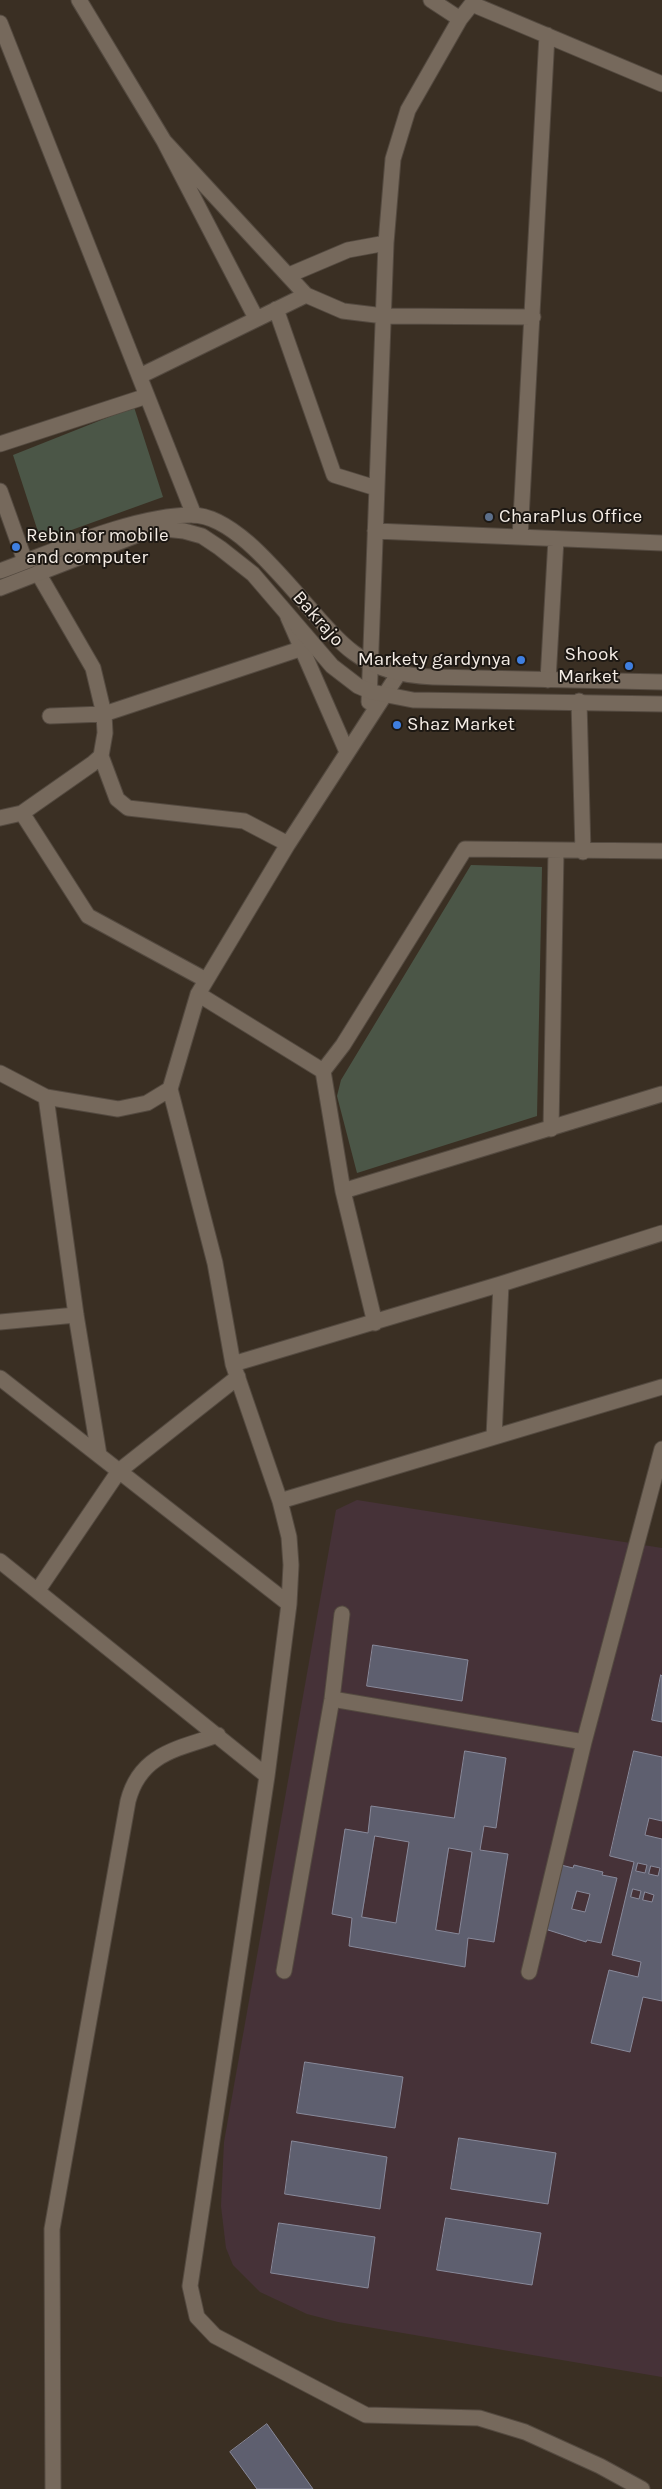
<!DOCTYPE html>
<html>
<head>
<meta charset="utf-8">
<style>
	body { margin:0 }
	canvas { display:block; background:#3a2f23 }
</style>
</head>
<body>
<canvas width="662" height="2489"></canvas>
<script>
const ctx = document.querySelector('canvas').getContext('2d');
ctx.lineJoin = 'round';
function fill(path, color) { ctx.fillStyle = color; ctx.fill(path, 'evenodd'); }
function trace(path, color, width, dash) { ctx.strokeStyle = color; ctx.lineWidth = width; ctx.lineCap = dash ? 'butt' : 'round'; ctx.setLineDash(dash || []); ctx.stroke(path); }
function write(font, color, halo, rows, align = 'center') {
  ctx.font = font + ' Karla,sans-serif'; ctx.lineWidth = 4; ctx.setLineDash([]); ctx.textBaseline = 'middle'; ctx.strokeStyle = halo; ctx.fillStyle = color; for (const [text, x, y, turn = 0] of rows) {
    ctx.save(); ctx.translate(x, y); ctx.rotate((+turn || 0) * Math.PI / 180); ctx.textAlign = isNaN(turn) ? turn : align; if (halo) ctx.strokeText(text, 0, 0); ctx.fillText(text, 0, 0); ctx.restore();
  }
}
fill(new Path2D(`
	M357,1500L662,1548V2377L338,2322L307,2314L260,2292L233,2265L226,2248L221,2206L224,2142L336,1510Z`), '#463238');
fill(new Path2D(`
	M134,407L163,497L41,541L13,455Z
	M471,865L542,867L537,1116L357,1173L337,1096L341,1080Z`), '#4b5647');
const building = new Path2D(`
	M373,1645L468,1660L462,1701L367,1686Z
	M661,1675L662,1676V1722L652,1720Z
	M465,1751L506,1758L496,1828L484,1826L480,1850L508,1854L494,1942L468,1938L465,1967L349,1946L352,1918L332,1914L345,1829L368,1833L371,1806L454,1818ZM375,1836L409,1842L396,1923L362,1917ZM449,1848L472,1852L459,1934L436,1930Z
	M634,1751L662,1757V1821L649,1818L645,1835L662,1839V2001L643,1997L630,2052L591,2043L609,1970L638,1977L641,1962L612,1955L634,1862L610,1856ZM638,1863L647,1865L645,1873L636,1871ZM651,1866L660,1868L658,1876L649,1874ZM633,1889L641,1891L639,1899L631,1897ZM645,1892L654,1895L652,1902L643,1900Z
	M561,1865L573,1868L574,1865L603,1872L602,1875L617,1878L601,1943L587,1940L586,1942L545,1929ZM577,1891L590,1894L585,1912L572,1909Z
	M305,2062L403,2077L395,2128L297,2113Z
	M459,2138L556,2153L548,2204L451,2189Z
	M292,2141L387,2157L380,2209L285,2194Z
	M446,2218L541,2233L532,2285L437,2270Z
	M279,2223L375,2237L368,2288L271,2273Z
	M267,2424L313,2489H257L230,2452Z`);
fill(building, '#5e5f6f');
trace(building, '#88899a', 1);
const minor = new Path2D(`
	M79,0L164,141L256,318
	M431,0L460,19
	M472,4L662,84
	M0,23L194,515
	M164,141L306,295L343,311L384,316L533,317
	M289,275L348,250L386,243
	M276,309L334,475L376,488
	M140,376L306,295
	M0,444L147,396
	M0,491L25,561
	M375,531L662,543
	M520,537L547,35
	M288,617L347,752
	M399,673L288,844L198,994L170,1089L215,1263L233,1364L280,1501L289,1537L291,1565L289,1604L267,1776L190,2286L197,2317L215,2336L366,2415L479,2418L525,2432L600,2466L642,2489
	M548,680L556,539
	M579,701L583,852
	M369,702L386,243L393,159L408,110L460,19L475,0
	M50,716L104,714L312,645
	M101,756L117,799L128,808L244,821L288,844
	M22,813L88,916L206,980
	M0,818L22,813L92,764L101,756L105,733L104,714L93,668L38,573
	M198,994L323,1071
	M0,1073L46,1097L118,1109L147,1103L170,1089
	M46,1097L76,1315L99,1455
	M551,1129L556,851
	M343,1191L662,1094
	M0,1322L76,1315
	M375,1323L343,1191L323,1071L343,1045L465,849L662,851
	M233,1364L501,1284L662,1233
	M0,1378L289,1604
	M494,1437L501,1284
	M280,1501L662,1387
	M0,1561L267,1776
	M38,1590L119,1471L238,1377
	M332,1699L584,1742
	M284,1971L332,1699L342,1614
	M529,1972L584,1742L662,1449
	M53,2489L52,2229L128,1801C140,1754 177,1749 218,1735`);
const tertiary = new Path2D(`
	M0,571C55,551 135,515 192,515C248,515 312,623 354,653C377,670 405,676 433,677L662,682
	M0,588L142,533L165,529L184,531L202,536L220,548L253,574L332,666L358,686L372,692L413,700L662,704`);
trace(minor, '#544a40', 17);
trace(tertiary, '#544a40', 17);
trace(minor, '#76695c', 15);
trace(tertiary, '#76695c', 15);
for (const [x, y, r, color] of [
	[489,517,5,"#5c6f8a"],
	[16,547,5,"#3f7fe0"],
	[521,660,5,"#3f7fe0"],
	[629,666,5,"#3f7fe0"],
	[397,725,5,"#3f7fe0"]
]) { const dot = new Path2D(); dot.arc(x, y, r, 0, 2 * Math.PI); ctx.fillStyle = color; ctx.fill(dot); trace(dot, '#1d1813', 2); }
write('19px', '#f4ece5', '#1d1813', [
	["CharaPlus Office",499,517],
	["Rebin for mobile",26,536],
	["and computer",26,558],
	["Shook",619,655,"right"],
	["Market",619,677,"right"],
	["Markety gardynya",511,660,"right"],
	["Shaz Market",407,725]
], 'left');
write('19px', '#f4ece5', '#1d1813', [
	["Bakrajo",318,619,49]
]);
</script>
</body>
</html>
